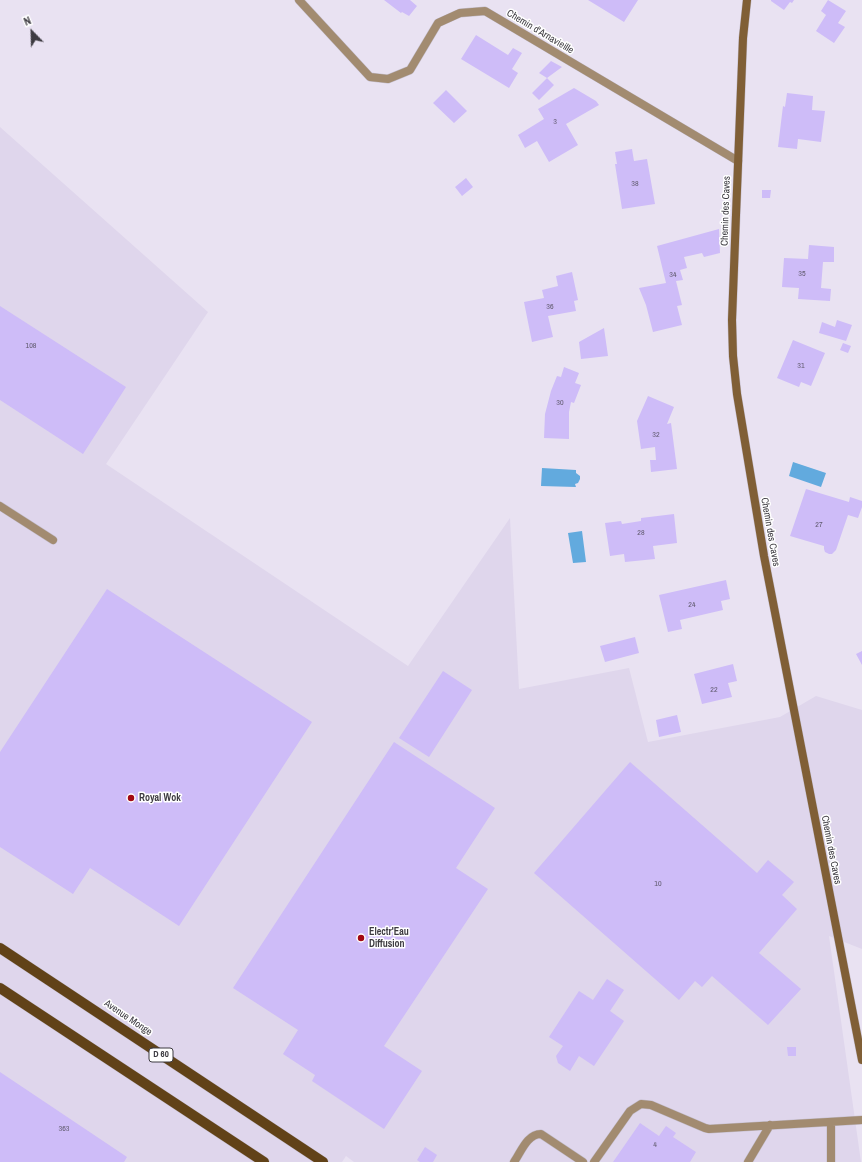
<!DOCTYPE html>
<html>
<head>
<meta charset="utf-8">
<style>
	body { margin:0 }
	#map { position:relative; width:862px; height:1162px; overflow:hidden; background:#e9e2f2; font-family:"Archivo Narrow",sans-serif }
	canvas { display:block }
	.north { position:absolute; left:12px; top:12px; width:40px; height:40px; -webkit-text-stroke:3px #fff; paint-order:stroke; rotate:337deg; font-size:11px; font-weight:700; line-height:16px; text-align:center; color:#3d3b41 }
	.north::after { content:''; display:block; margin:auto; width:14px; height:18px; background:#3d3b41; clip-path:polygon(50% 0,100% 100%,50% 72%,0 100%) }
</style>
</head>
<body>
<div id="map">
<canvas width="862" height="1162"></canvas>
<div class="north">N</div>
</div>
<script>
const ctx = document.querySelector('canvas').getContext('2d');
ctx.lineJoin = 'round';
function fill(path, color) { ctx.fillStyle = color; ctx.fill(path, 'evenodd'); }
function trace(path, color, width, dash) { ctx.strokeStyle = color; ctx.lineWidth = width; ctx.lineCap = dash ? 'butt' : 'round'; ctx.setLineDash(dash || []); ctx.stroke(path); }
function write(font, color, halo, rows, align = 'center') {
  ctx.font = font + ' "Archivo Narrow",sans-serif'; ctx.lineWidth = 3; ctx.setLineDash([]); ctx.textBaseline = 'middle'; ctx.strokeStyle = halo; ctx.fillStyle = color; for (const [text, x, y, turn = 0] of rows) {
    ctx.save(); ctx.translate(x, y); ctx.rotate((+turn || 0) * Math.PI / 180); ctx.textAlign = isNaN(turn) ? turn : align; if (halo) ctx.strokeText(text, 0, 0); ctx.fillText(text, 0, 0); ctx.restore();
  }
}
fill(new Path2D(`
	M0,127L208,312L106,464L408,666L510,518L519,689L629,668L648,742L780,717L816,696L862,710V949L829,936L861,1162H354L346,1156L342,1162H0Z`), '#dfd6ec');
fill(new Path2D(`
	M793,462L826,473L821,487L789,476Z
	M542,468L576,470V473L580,476V479L578,483L575,484L576,487L541,486Z
	M582,531L586,562L573,563L568,533Z`), '#62aade');
fill(new Path2D(`
	M384,0H410L417,6L409,16L402,12L401,13Z
	M588,0H638L624,22Z
	M771,0H794L792,3L790,2L784,10L771,1Z
	M828,0L846,11L838,23L845,27L834,43L816,31L826,15L821,11Z
	M476,35L508,55L513,48L522,53L512,69L518,73L509,88L461,59Z
	M551,61L562,67L547,78L554,85L539,100L532,93L547,78L539,73Z
	M574,88L596,101L599,105L566,124L578,145L549,162L537,141L525,148L518,135L544,119L538,109Z
	M446,90L467,111L454,123L433,103Z
	M787,93L813,96L812,110L825,111L821,142L798,139L797,149L778,147L783,106L785,107Z
	M632,149L634,161L647,159L655,204L622,209L615,164H617L615,152Z
	M466,178L473,187L462,196L455,187Z
	M762,190H771L770,198H762Z
	M719,229L720,253L704,257L702,253L684,257L687,268L680,270L683,280L676,281L682,305L677,306L682,325L653,332L646,305L639,288L666,283L657,246Z
	M809,245L834,247V262H823L821,288L831,289L830,301L798,299L799,288L782,287L784,258L808,259Z
	M572,272L578,300L574,301L576,311L548,316L553,337L532,342L524,302L544,298L542,290L558,286L556,276Z
	M0,306L126,387L83,454L0,400Z
	M837,320L852,325L846,341L819,333L822,322L835,327Z
	M604,328L608,356L581,359L579,342Z
	M793,340L825,353L811,386L801,382L799,387L777,378Z
	M843,343L851,346L848,353L840,350Z
	M564,367L579,373L575,383L581,385L574,403L571,402L569,412V439L544,438L545,414L551,391L557,376L561,377Z
	M648,396L674,407L667,424L671,423L677,469L651,472L650,460H656L655,447L641,449L637,421Z
	M806,489L849,502L850,497L862,501V507L858,518L848,515L836,550L832,554H829L825,552L824,549V546L790,536Z
	M674,514L677,543L653,546L655,559L625,562L624,554L610,556L605,523L621,521L622,524L641,521V518Z
	M726,580L730,599L721,601L723,610L680,620L682,629L668,632L659,595Z
	M107,589L312,722L179,926L90,868L73,894L0,847V752Z
	M635,637L639,653L605,662L600,646Z
	M862,651V665L856,654Z
	M733,664L737,681L728,683L732,697L702,704L694,674Z
	M443,671L472,690L429,757L399,738Z
	M677,715L681,732L659,737L656,720Z
	M394,742L495,808L456,868L488,889L384,1046L422,1071L384,1129L312,1081L315,1075L283,1054L298,1030L233,988Z
	M630,762L757,873L768,860L794,882L782,895L797,909L759,953L801,989L768,1025L712,976L702,987L695,981L679,1000L534,873Z
	M607,979L624,990L610,1011L624,1021L594,1066L579,1056L570,1071L558,1063L556,1056L563,1046L549,1037L579,991L593,1000Z
	M787,1047H796V1056H788Z
	M0,1072L127,1157L124,1162H0Z
	M640,1123L659,1136L666,1126L676,1133L673,1137L696,1152L690,1162H613Z
	M425,1147L437,1155L433,1162H420L417,1160Z`), '#cebcf8');
const lane = new Path2D(`
	M831,1122V1162
	M514,1162C521,1152 527,1134 541,1134L583,1162
	M594,1162L630,1111L641,1104L651,1105L705,1128L709,1129L862,1120
	M748,1162L770,1125`);
const street = new Path2D(`
	M299,0L370,77L388,79L410,70L438,23L460,13L485,11L738,161
	M0,506L53,540`);
const secondary = new Path2D(`
	M747,0L743,38L736,215L732,320L733,356L737,394L764,556L862,1060`);
const primary = new Path2D(`
	M0,948L323,1162
	M0,988L264,1162`);
trace(lane, '#c3bdcb', 9);
trace(street, '#c3bdcb', 9);
trace(secondary, '#c3bdcb', 9);
trace(primary, '#c3bdcb', 11);
trace(lane, '#a28b70', 8);
trace(street, '#a28b70', 8);
trace(secondary, '#805f36', 8);
trace(primary, '#614218', 10);
for (const [x, y, r, color] of [
	[131,798,4,"#a20812"],
	[361,938,4,"#a20812"]
]) { const dot = new Path2D(); dot.arc(x, y, r, 0, 2 * Math.PI); ctx.fillStyle = color; ctx.fill(dot); trace(dot, '#fff', 1.5); }
write('8px', '#615b6f', null, [
	["3",555,122],
	["38",635,184],
	["35",802,274],
	["34",673,275],
	["36",550,307],
	["108",31,346],
	["31",801,366],
	["30",560,403],
	["32",656,435],
	["27",819,525],
	["28",641,533],
	["24",692,605],
	["22",714,690],
	["10",658,884],
	["363",64,1129],
	["4",655,1145]
]);
for (const [x, y, w] of [
	[161,1055,24]
]) { const box = new Path2D(); box.roundRect(x - w / 2, y - 7, w, 14, 3); ctx.fillStyle = '#fff'; ctx.fill(box); trace(box, '#3d3b41', 1); }
write('bold 9px', '#3d3b41', null, [
	["D 60",161,1055]
]);
write('10px', '#3d3b41', '#fff', [
	["Chemin d'Arnavieille",540,32,31],
	["Chemin des Caves",726,211,-88],
	["Chemin des Caves",770,532,80],
	["Chemin des Caves",831,850,79],
	["Avenue Monge",128,1018,34]
]);
write('bold 10px', '#3d3b41', '#fff', [
	["Royal Wok",139,798],
	["Electr'Eau",369,932],
	["Diffusion",369,944]
], 'left');
</script>
</body>
</html>
